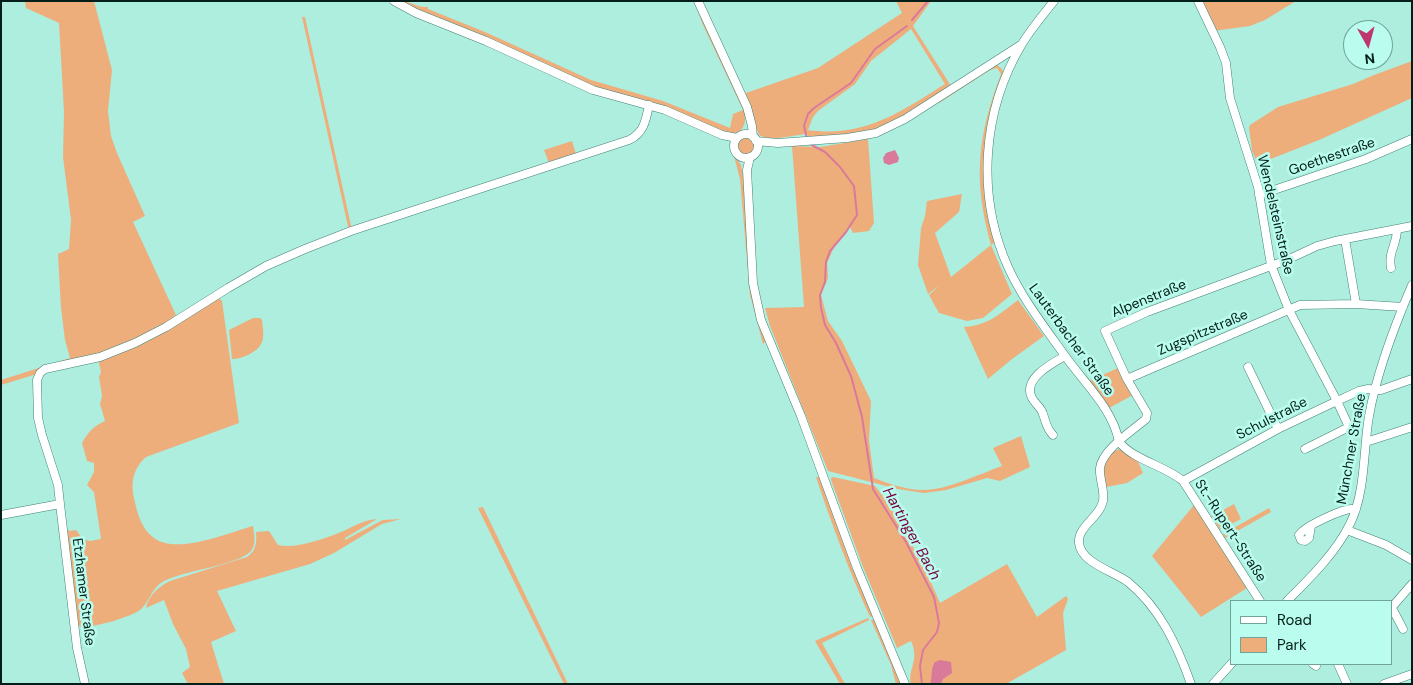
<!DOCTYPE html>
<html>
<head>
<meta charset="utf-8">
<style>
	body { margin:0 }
	#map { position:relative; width:1413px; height:685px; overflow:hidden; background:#adeedf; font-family:"DM Sans",sans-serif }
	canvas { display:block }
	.frame { position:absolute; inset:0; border:2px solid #041f1a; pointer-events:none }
	.legend { position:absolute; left:1230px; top:600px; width:162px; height:65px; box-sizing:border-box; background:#bafced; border:1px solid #71a499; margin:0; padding:6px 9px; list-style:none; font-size:15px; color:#041f1a }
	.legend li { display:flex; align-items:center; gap:10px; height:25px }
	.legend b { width:25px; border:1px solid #71a499 }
	.north { position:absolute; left:1343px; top:20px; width:50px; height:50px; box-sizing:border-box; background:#bafced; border:1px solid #71a499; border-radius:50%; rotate:173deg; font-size:14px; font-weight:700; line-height:20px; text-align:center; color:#041f1a }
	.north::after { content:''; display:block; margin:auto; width:18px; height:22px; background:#be3570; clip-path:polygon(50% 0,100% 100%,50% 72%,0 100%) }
</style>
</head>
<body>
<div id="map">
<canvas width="1413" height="685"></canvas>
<div class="frame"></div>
<ul class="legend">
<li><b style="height:6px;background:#fff"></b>Road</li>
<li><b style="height:14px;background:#eeae7c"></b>Park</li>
</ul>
<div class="north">N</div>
</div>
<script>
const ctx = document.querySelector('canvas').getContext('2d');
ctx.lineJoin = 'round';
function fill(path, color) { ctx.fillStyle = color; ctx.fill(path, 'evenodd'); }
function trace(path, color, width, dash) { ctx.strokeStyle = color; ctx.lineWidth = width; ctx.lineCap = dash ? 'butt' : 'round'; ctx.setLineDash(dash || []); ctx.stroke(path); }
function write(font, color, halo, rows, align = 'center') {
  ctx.font = font + ' "DM Sans",sans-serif'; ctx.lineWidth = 5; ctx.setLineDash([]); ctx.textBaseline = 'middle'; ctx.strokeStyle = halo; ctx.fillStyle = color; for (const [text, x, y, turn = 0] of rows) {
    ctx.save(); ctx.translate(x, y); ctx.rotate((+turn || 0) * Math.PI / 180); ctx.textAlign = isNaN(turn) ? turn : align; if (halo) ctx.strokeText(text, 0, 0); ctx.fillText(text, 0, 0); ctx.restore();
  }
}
fill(new Path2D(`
	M25,1H94L112,70L108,111L111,136L117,153L145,216L133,222L176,315L173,317V320L125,347L1,385V380L70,358L65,340L61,308L58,254L69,249L71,220L63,157L64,112L59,23L26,8Z
	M400,1C410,1 418,8 428,7V9L485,32L591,80L663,101L730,128L733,114L743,110L703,25L694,1H696L745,112C746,125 743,135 728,133L595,88L419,11Z
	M896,1H931L913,26L951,86L907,114L871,132L809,138L807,134C793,135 772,142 759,135L743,94L818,68L902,13ZM911,29L945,84C901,112 863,138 808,130L813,117L818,111L855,84L871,61Z
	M1199,1H1296L1265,20L1250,26L1213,31Z
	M302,17H305L352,230L349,231Z
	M1412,61V98L1319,140L1258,164L1252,151L1249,128L1250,125L1278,107L1353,84L1374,75Z
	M997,65L1002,69L1004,74L987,138L996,242L991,245L1012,294L983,318L967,321L939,313L929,295L940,285L928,294L918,265L921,228L925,216L927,201L962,194L959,212L935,233L951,277L991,245C973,180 977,137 1001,74L997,68L990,70L939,103L938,101L994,66Z
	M738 146a8 8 0 1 1 16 0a8 8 0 1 1-16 0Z
	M868,139L874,223L869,231L853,233L850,227L835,245L827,263L828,278L821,295L828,321L842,341L871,401L869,441L874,478C890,484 906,490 923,490C948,490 979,474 1002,466L993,448L1021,436L1030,467L1000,481L987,478L946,490L924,493L898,489L828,471L770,326L765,308L804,307L792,146L820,147Z
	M572,141L576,154L549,163L544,150Z
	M734,156L741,165L743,176L750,273L766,341L763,344L750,295L740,179Z
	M218,297L222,301L239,423L146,457C134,467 130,482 134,498C137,512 141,529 154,538C177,555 228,533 253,526C254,534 257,545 250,552C237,565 183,571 164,581C151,588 150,602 140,610C131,617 88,630 78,626L63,527L70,531L76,530L83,539L90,541L101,539L94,492L87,485L94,472V463L87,461L82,443C88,432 94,426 105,421L100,404L102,396L99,377L101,372L98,359Z
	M1018,300L1044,336L1012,359L988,379L964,327C989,325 998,315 1018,300Z
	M253,318H260L262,320C264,337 266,346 248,355C243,357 238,359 232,359L229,330Z
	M1118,368L1133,395L1109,408L1089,381Z
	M1121,449L1137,459L1143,473L1127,483L1106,487L1103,465L1113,451Z
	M816,477H821L873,616L870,617C849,571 832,525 816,477Z
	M833,477L875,486L890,505L925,569L940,603L1007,564L1037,617L1066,596L1068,599L1063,613L1066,650L1006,684H911C907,671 920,660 911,641L897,648L863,567L831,480V478Z
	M1234,504L1241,519L1220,530L1212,516Z
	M1194,505L1247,588L1201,617L1152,556Z
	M483,507L568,684H564L478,508Z
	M1269,508L1271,512L1225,538L1223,534Z
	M377,519L345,538V540L377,523L383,520L401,519L382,524L334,553L310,564L217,591L236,631L211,642L224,684H188L182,673L190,667L186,649L173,624L164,600L146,608C149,595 158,587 170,581L247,557C256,551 257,542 256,532L269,531L278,545C295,549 320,540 336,534C350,529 362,520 377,519Z
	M868,618L869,620L822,643L845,684H840L815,641Z
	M876,619L895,664L901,684H896L891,665L871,620Z`), '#eeae7c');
fill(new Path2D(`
	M895,150L899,158L898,162L889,165L884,163L883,158L886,153Z
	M940,660L951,662L952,673L943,679L941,684H930C933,676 930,669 935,662Z`), '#da7a9b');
trace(new Path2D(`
	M912,20L928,1
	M807,139L804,126L808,114L814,108L851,83L875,49L907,26
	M808,143L825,152L840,167L854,186L857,215L846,232L830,251L826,262L825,282L820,295L821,308L825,325L836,343L851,376L862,417L873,489L906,542L934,597L939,623L937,632L923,650L920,666L922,684`), '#da7a9b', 2);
const minor = new Path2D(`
	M394,1L416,13L486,41L593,90L665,110L722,135L737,138
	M698,1L747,107L752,126L753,137
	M1054,1C1043,15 1031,29 1022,44C982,111 976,195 1008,267C1022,298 1043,325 1063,353C1082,381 1113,408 1119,442
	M1198,1L1220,47L1226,63L1230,98L1258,187L1271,265L1289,310L1337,401L1349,427L1305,449
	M734 146a12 12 0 1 1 24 0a12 12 0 1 1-24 0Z
	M756,141L778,143L847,138L876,133L905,119L1019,46
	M750,157L747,170L753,283L761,320L801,416L857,568L905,684
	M1259,195L1366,159L1412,139
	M1345,239L1356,304
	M1391,268C1388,251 1397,245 1397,229
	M1248,367L1278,429
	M1127,379L1300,305L1356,304L1403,307
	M1053,435C1046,428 1046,422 1043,414C1041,407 1035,404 1032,398C1022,379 1051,364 1065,356
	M1119,442C1135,461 1164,465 1183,481L1260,601
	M1366,442L1412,427
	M1183,481L1278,429L1337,401L1359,391L1368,389L1381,390L1412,379
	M60,504L77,648L85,684
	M1,515L60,504L58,485L42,435L38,418L37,380L40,373L45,369L100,357L135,343L166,327L228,288L266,266L305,249L351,231L629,140C644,133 646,120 649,105
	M1311,526L1309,538L1305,541L1301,540L1299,535C1305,526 1345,507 1356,509
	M1347,530L1386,545L1412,560
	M1287,601C1310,578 1335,554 1350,524C1366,491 1363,451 1369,416C1377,371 1394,327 1412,285
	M1392,607L1412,584
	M1392,608L1403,629
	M1313,664L1316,666
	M1338,664L1347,684
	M1191,684C1177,645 1160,608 1128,582C1113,571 1081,563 1079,543C1077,527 1100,517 1103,501C1105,490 1099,479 1100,468C1102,450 1133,430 1146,419L1147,413L1127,379L1105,331L1147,312L1287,260L1317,246L1335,241L1412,226
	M1213,684L1232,663
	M1384,684L1412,674`);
trace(minor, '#428275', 9);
trace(minor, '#fff', 8);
write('14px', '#041f1a', '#bafced', [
	["Goethestraße",1332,157,-19],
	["Wendelsteinstraße",1275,215,77],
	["Alpenstraße",1149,299,-22],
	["Zugspitzstraße",1203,333,-23],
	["Lauterbacher Straße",1071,340,54],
	["Schulstraße",1272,419,-27],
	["Münchner Straße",1352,449,-80],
	["St.-Rupert-Straße",1230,531,57],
	["Etzhamer Straße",83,592,83]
]);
write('italic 15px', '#7b0040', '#bafced', [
	["Hartinger Bach",911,534,61]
]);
</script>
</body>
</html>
